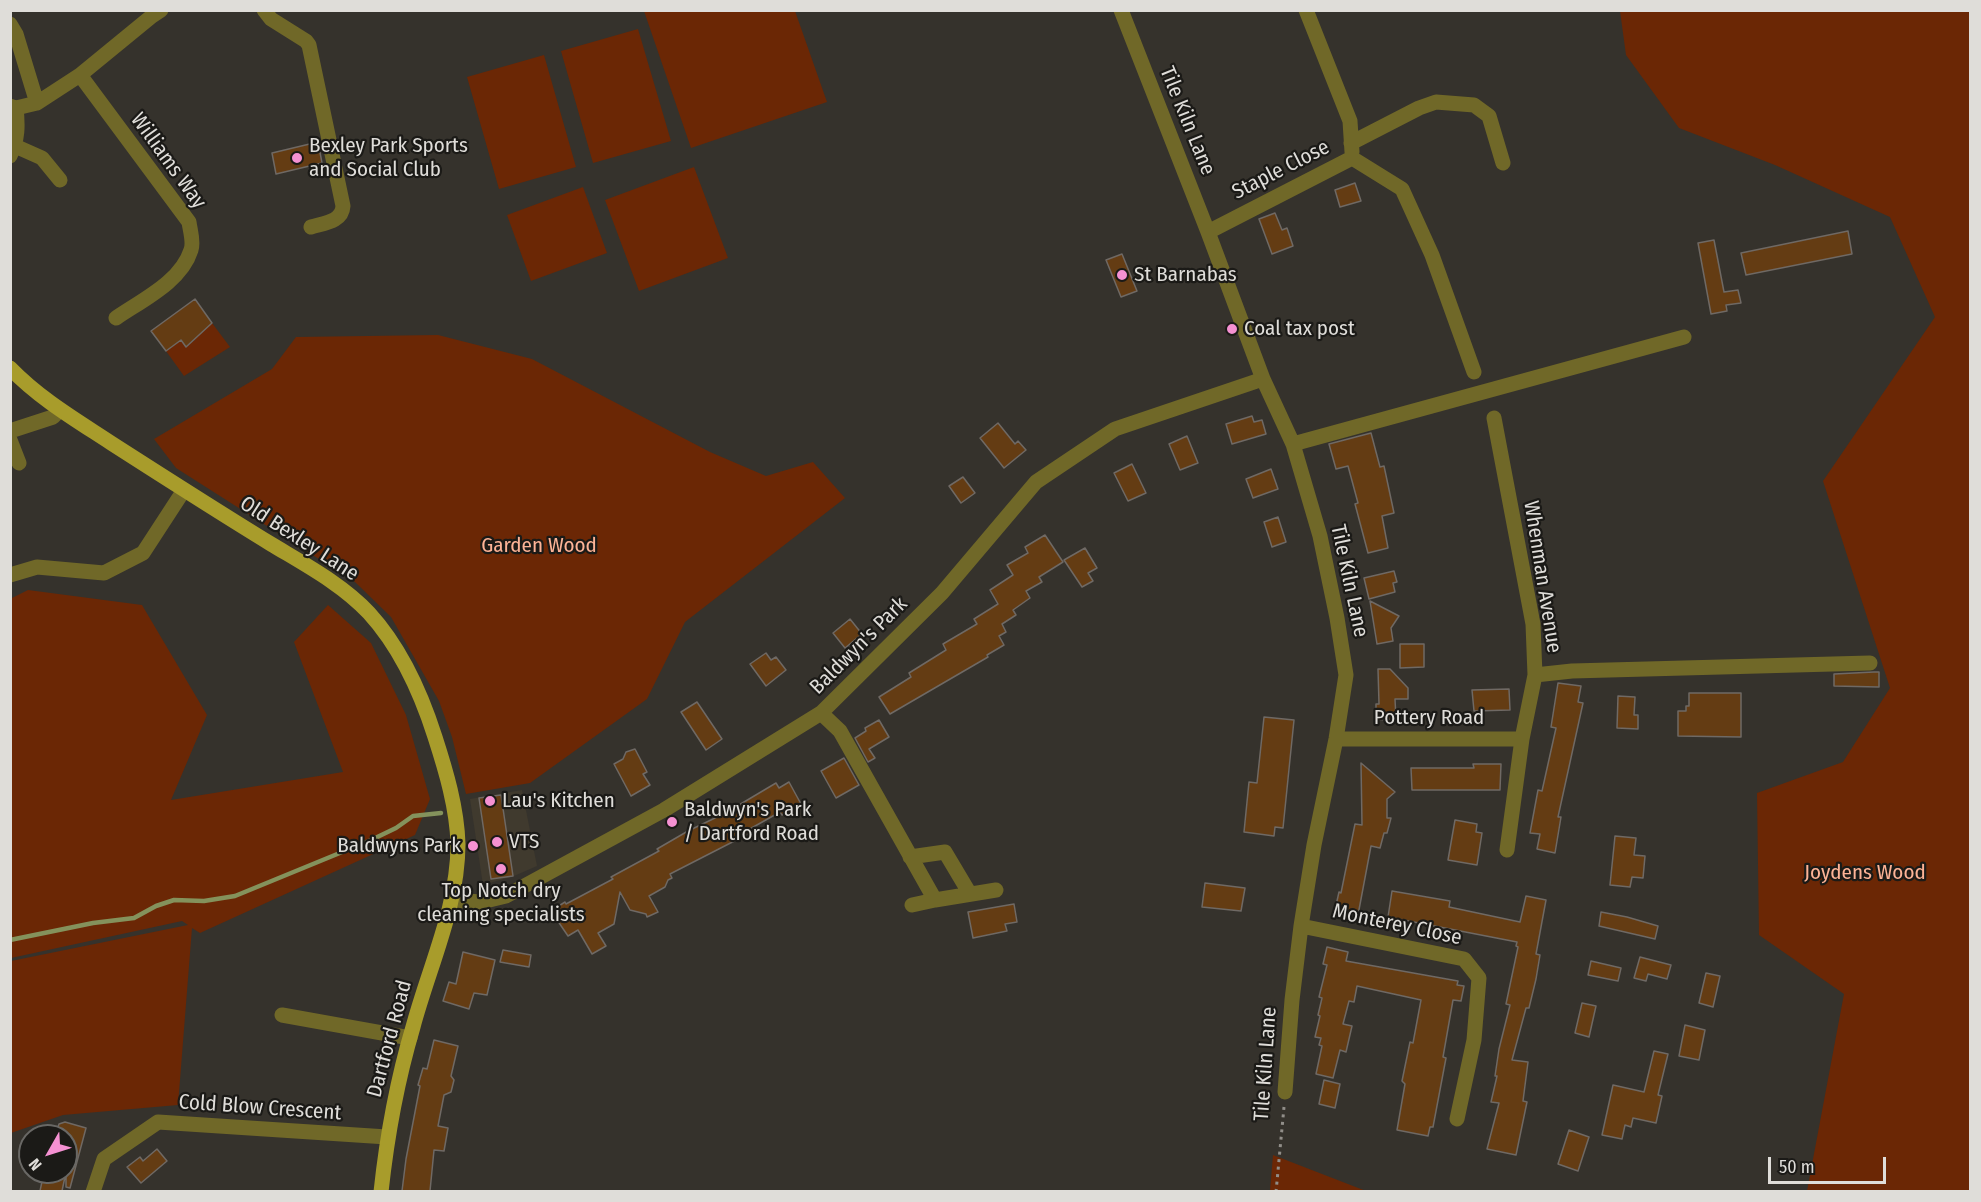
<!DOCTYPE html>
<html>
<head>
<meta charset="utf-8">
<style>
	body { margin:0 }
	#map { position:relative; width:1981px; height:1202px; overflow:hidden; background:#35322c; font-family:"Fira Sans Condensed",sans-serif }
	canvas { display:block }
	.frame { position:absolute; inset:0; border:12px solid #dfddd9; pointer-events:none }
	.north { position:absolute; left:18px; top:1124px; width:60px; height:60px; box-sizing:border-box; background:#1b1a17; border:2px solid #696865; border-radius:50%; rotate:231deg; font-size:16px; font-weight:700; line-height:24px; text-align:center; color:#dfddd9 }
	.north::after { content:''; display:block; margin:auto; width:21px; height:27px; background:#f591d2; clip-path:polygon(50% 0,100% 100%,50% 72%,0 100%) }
	.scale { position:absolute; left:1768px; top:1157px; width:118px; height:27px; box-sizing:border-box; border:3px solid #dfddd9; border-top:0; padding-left:8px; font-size:18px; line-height:21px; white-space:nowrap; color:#dfddd9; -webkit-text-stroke:4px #1b1a17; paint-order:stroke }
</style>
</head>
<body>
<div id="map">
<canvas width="1981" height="1202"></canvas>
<div class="frame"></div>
<div class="north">N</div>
<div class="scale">50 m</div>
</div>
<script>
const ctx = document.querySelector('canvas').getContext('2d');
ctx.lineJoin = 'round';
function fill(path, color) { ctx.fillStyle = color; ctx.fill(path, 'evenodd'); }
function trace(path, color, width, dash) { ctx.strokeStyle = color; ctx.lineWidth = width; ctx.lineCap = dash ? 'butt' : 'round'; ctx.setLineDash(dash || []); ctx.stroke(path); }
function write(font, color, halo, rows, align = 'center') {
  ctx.font = font + ' "Fira Sans Condensed",sans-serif'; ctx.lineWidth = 4.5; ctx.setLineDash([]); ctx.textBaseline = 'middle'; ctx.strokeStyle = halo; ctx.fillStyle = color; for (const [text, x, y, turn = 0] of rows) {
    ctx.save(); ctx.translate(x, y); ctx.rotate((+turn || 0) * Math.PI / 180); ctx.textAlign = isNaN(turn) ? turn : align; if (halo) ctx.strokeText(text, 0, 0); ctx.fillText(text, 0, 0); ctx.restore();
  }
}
fill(new Path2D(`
	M522,790L537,866L514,876L483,885L470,799Z`), '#403a2e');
fill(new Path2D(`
	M644,11H795L827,102L691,148Z
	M1620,11H1970V1191H1807L1844,994L1759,935L1757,793L1843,762L1890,688L1823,481L1935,317L1890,217L1775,165L1679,128L1626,55Z
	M638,29L671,141L593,163L561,51Z
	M544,55L576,167L499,189L467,77Z
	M694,167L728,258L639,291L605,200Z
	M583,187L607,253L531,281L507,215Z
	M212,323L230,347L184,376L166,351L181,340L186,346L195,340L193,336H198L202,330Z
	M438,335L532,359L710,452L766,476L813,462L845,498L685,622L647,699L530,783L466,794L452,737L439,701L391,617L355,582L176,468L154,439L272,369L296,337Z
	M28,590L142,605L207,715L171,800L343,772L294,642L328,605L371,643L406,715L430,799L415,835L200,933L192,928L178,1105L63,1115L11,1133V961L188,925L182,921L11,958L10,599Z
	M1273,1155L1366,1191H1270Z`), '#6b2705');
trace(new Path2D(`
	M10,940L93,923L134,918L156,906L174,900L204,901L235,896L369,841L396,828L413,816L441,813`), '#84925c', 4.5);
const building = new Path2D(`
	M318,142L322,163L276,174L272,153Z
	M1355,183L1361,201L1340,207L1335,190Z
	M1275,213L1282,230L1287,228L1293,246L1272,254L1259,219Z
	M1848,231L1852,254L1746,275L1741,253Z
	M1714,240L1724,292L1738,290L1741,303L1726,305L1727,311L1711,314L1698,243Z
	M1122,254L1137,291L1121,297L1106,260Z
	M195,299L212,323L186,347L181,340L166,351L151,331Z
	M1252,416L1254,422L1262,420L1266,434L1232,444L1226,424Z
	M998,423L1015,444L1018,441L1026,450L1004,468L980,438Z
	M1371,433L1380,467L1384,466L1394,513L1382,516L1388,548L1368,553L1355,504L1358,503L1348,466L1336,469L1329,444Z
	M1187,436L1198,463L1180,470L1169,444Z
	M1132,464L1146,493L1128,501L1114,473Z
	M1271,469L1278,489L1253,498L1246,479Z
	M963,477L975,493L961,503L949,486Z
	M1278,517L1286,542L1272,547L1264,522Z
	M1045,535L1063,562L1039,577L1042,582L1026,591L1030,598L1013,610L1016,615L1002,624L1006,632L999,636L1004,645L987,655L988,657L890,714L879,697L911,677L909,673L946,650L943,644L977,624L974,619L998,604L990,590L1013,575L1007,565L1028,553L1025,547Z
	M1085,548L1097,568L1088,573L1093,581L1082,587L1064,560Z
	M1394,571L1397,582L1393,583L1395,592L1369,599L1364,578Z
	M1370,601L1399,616L1391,628L1393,641L1377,644Z
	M850,619L862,634L845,648L833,633Z
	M1400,644H1424V667L1400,668Z
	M766,653L771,660L776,657L786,670L766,686L750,664Z
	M1378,669H1390L1408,688V699H1395L1396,719L1376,720V704H1379Z
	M1874,672H1879V687L1834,686V674Z
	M1558,683L1581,686L1578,702L1583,703L1558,817H1561L1555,853L1537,849L1540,834L1530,833L1538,790L1542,791L1556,728L1551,727Z
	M1509,689L1510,710L1474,711L1472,690Z
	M1689,693H1741V737L1678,736V711H1686V706H1689Z
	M1618,696L1635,697L1634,715H1638V729L1617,728Z
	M697,702L722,739L706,750L681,712Z
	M1264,717L1294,720L1283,828L1275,827L1274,836L1244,832L1249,782L1257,783Z
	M879,720L889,737L869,749L875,758L868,762L855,738L866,731L865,728Z
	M635,749L647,772L643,774L650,785L631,796L614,764L623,759L626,752Z
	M844,758L859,785L836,798L821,771Z
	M1361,763L1395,792L1387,799V818H1391L1387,833H1384L1380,848L1371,846L1358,915L1335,910L1339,892L1341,893L1355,824L1362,825Z
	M1473,764H1501L1500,790H1412L1411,768H1474Z
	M789,782L801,804L782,815L780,812L748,830L750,833L670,874L672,878L668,880L665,887L649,896L658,912L647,917L646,914L630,910L620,892L614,924L598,933L606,946L592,954L578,930L568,936L551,911L565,902L566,904L613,879L611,877L659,851L657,849L688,831L740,806L739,805L776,783L779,788Z
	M501,795L513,876L491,879L479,798Z
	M1455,820L1477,824L1476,832L1482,833L1477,865L1448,860Z
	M1615,836L1636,838L1634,855L1645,856L1643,878L1632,877L1630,887L1610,885Z
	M1205,883L1245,888L1241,911L1202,907Z
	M1392,891L1450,901L1449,907L1520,922L1526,896L1546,900L1536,954L1540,955L1536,979L1529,1008H1526L1512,1060L1528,1062L1523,1101L1527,1102L1516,1155L1487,1149L1499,1103L1491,1102L1497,1076H1495L1499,1049L1510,1005L1506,1004L1518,947L1516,946L1517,942L1388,917Z
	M1014,904L1017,922L1005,924L1007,931L973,938L968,912Z
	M1601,912L1627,917L1658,926L1655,939L1599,926Z
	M1327,947L1348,952L1346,961L1458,981L1457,985L1464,986L1461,1001L1453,1000L1443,1057L1446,1058L1433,1127H1430L1428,1136L1397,1130L1405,1084L1402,1081L1410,1042L1413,1043L1421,1000L1357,986L1354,1002L1349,1001L1343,1024L1352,1026L1346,1052L1340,1050L1333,1078L1316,1074L1322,1046L1319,1045L1321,1038L1315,1037L1320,1016L1318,1015L1322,998L1319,997L1327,965L1323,964Z
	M503,950L531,955L529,967L500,962Z
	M463,952L495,960L487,995L474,993L469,1009L443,1001L449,982L456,984Z
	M1640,957L1671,965L1667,979L1648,974L1646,981L1634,978Z
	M1591,961L1621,968L1618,981L1588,975Z
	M1706,973L1720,976L1713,1007L1699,1003Z
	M1582,1003L1596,1006L1589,1037L1575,1033Z
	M1685,1025L1705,1030L1699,1060L1679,1056Z
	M434,1040L458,1046L451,1076L454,1080L451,1092L444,1095L438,1126L448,1128L444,1151L434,1150L430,1191H402L406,1159L420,1086L418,1085L423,1068L427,1069Z
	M1654,1051L1668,1054L1658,1095L1662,1096L1656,1123L1633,1118L1631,1127L1625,1125L1622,1139L1602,1135L1613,1085L1644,1092Z
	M1324,1080L1340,1084L1335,1108L1319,1104Z
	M65,1122L86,1128L70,1188L66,1187V1136H55L59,1124Z
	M1569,1130L1589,1137L1578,1171L1558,1164Z
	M157,1149L167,1161L141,1183L127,1167L140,1157L143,1161Z
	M44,1172H66L62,1191H40Z`);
fill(building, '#643c13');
trace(building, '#6f6964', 1.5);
trace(new Path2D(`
	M1276,1192L1284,1107`), '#918e89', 3, [3, 4.5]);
trace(new Path2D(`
	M264,10L271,19L306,41L309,45L343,206C342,222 324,223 311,227
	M1121,10L1208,232L1263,379L1293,444L1320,536L1337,618L1346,675L1336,739L1314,845L1301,926L1292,1000L1285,1092
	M1306,10L1350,121L1352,152
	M10,24L16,34L37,103
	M80,75L189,222C190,230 194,242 191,250C181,282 142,300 116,318
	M10,106L16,108L37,103L80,75L152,16L161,10
	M1351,143L1419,108L1436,102L1474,105L1489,116L1503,163
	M15,146L42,158L60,180
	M10,156C18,140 18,125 16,108
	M1352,158L1402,189L1432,255L1474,372
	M1208,232L1352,158
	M1494,418L1533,624L1535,675L1522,739L1507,850
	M10,431L53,417L60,410
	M10,440L19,463
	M1293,444L1684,337
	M10,575L37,567L104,573L143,553L184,490
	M1535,675L1572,671L1870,663
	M821,713L840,731L935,900L996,890
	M1336,739H1522
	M910,857L945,852L970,894
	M452,900L481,902L506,896L664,810L821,713L942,593L1036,482L1115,429L1263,379
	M912,905L935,900
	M1301,926L1464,959L1479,978L1474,1040L1457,1119
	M282,1015L410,1038
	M93,1192L104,1159L158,1122L387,1137`), '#706828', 15);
trace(new Path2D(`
	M10,368C40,399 76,420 111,443C164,477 217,511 271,544C304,564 342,584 369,613C401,648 421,693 435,737C446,771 457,808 458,844C458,907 429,967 413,1027C397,1081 387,1136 381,1192`), '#a89c2b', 15);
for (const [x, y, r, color] of [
	[297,158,6,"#f591d2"],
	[1122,275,6,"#f591d2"],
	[1232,329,6,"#f591d2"],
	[490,801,6,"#f591d2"],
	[672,822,6,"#f591d2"],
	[497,842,6,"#f591d2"],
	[473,846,6,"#f591d2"],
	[501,869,6,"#f591d2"]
]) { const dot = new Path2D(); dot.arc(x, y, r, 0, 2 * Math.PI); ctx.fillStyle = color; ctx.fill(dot); trace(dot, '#1b1a17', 2); }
write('21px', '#dfddd9', '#1b1a17', [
	["Tile Kiln Lane",1187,121,68],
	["Williams Way",168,161,54],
	["Staple Close",1281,170,-27],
	["Old Bexley Lane",299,539,33],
	["Whenman Avenue",1542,577,81],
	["Tile Kiln Lane",1349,581,78],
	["Baldwyn's Park",859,646,-45],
	["Pottery Road",1429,718],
	["Monterey Close",1397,925,12],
	["Dartford Road",390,1039,-75],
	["Tile Kiln Lane",1266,1064,-86],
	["Cold Blow Crescent",260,1108,4]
]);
write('21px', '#dfddd9', '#1b1a17', [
	["Bexley Park Sports",309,146],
	["and Social Club",309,170],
	["St Barnabas",1134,275],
	["Coal tax post",1244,329],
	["Lau's Kitchen",502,801],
	["Baldwyn's Park",684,810],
	["/ Dartford Road",684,834],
	["VTS",509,842],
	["Baldwyns Park",461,846,"right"],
	["Top Notch dry",501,891,"center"],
	["cleaning specialists",501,915,"center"]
], 'left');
write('21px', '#fdb396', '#1b1a17', [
	["Garden Wood",539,546],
	["Joydens Wood",1865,873]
]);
</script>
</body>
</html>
